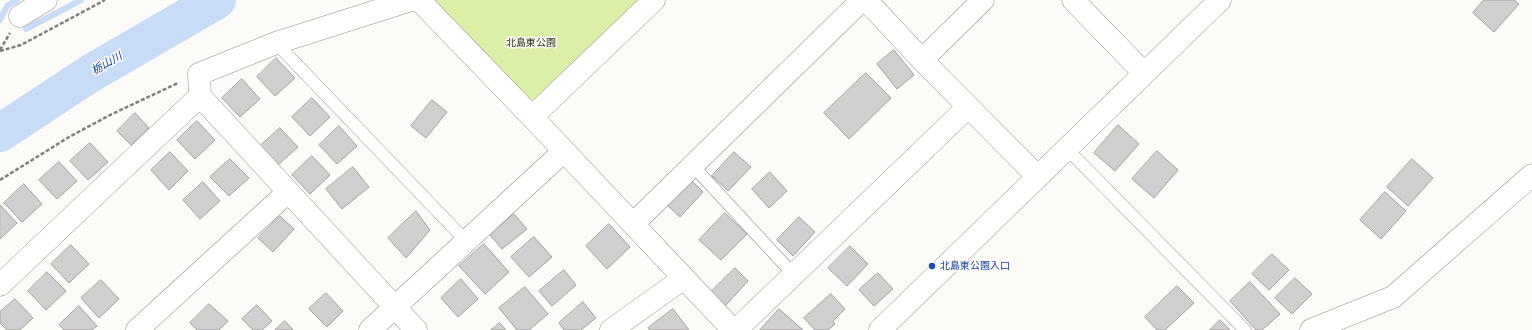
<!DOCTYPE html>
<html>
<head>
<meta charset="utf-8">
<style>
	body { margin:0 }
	canvas { display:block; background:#fdfbf8 }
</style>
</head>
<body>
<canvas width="1532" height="330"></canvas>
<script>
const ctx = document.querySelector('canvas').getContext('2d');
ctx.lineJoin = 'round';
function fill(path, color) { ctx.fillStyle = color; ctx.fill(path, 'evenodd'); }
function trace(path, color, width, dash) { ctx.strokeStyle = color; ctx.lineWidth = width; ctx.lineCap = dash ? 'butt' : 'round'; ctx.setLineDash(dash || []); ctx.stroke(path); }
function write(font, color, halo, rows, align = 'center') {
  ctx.font = font + ' "Roboto Condensed","Noto Sans JP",sans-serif'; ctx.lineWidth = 3; ctx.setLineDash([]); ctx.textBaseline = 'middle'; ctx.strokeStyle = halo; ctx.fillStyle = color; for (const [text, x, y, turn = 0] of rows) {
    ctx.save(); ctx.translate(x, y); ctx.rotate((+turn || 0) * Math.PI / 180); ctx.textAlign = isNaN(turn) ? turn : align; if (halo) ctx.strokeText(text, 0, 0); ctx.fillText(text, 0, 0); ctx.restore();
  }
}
fill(new Path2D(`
	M432,0H638L537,99H526Z`), '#dbefa8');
trace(new Path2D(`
	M0,20L7,6L17,0
	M26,29L81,0`), '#c8dcf7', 6);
trace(new Path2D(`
	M0,133L91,73L217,0`), '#c8dcf7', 38);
const building = new Path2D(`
	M1484,0H1514L1519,4L1494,32L1473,13Z
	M894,50L914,75L897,89L877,64Z
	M276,58L295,78L275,96L257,77Z
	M866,73L891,98L849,139L824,113Z
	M242,79L260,99L240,117L222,98Z
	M312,98L330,117L310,136L292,117Z
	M432,100L447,112L426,138L411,126Z
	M135,113L149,128L131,145L117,131Z
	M197,121L215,140L195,159L177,140Z
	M1118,125L1139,144L1115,171L1094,153Z
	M339,126L357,146L337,164L319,145Z
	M280,128L298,147L278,165L260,146Z
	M90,143L108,162L88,180L70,161Z
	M1157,151L1178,170L1154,198L1132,179Z
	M170,152L188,171L169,190L151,170Z
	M734,152L751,167L728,191L712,176Z
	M312,156L330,175L310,194L292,175Z
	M230,159L249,178L229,196L210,177Z
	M1412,159L1433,178L1408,206L1387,187Z
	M59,162L77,181L57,199L39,180Z
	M353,167L369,187L342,209L326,189Z
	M770,172L787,191L769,208L752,189Z
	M690,179L703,192L680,217L666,204Z
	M203,182L220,201L200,219L183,200Z
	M24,184L42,204L22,222L4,203Z
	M1385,192L1406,211L1381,239L1360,220Z
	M0,205L17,223L0,239Z
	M416,211L430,230L406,258L388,238Z
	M725,213L747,234L721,260L699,240Z
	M514,214L527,229L502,249L490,235Z
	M280,216L294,229L273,252L258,238Z
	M799,217L815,232L793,256L777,240Z
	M609,224L630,247L607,269L586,246Z
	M534,237L552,257L529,277L511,257Z
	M484,244L509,272L485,294L459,266Z
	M71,245L89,264L69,283L51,264Z
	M850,246L868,264L847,286L828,268Z
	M1272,254L1289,270L1269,290L1252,274Z
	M735,268L748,281L725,306L711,292Z
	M564,270L576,285L552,306L539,291Z
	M47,272L66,291L46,310L28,291Z
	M878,273L893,289L874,306L859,290Z
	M1295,278L1312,294L1292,314L1275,298Z
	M461,279L478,299L458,317L441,298Z
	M101,280L119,299L99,318L81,298Z
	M1250,282L1280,314L1262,330H1256L1230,301Z
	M1177,286L1194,303L1165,330H1157L1145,317Z
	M525,287L548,314L529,330H517L499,308Z
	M326,293L343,311L327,327L309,309Z
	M831,294L845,309L833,321L835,324L828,330H815L804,318Z
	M15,299L33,318L20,330H7L0,323V312Z
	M583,302L596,318L581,330H564L559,323Z
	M209,304L228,321L219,330H197L190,323Z
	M257,305L272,321L262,330H253L242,319Z
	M79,306L97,326L92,330H64L59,325Z
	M673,309L689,330H650L648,328Z
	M779,309L803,330H760Z
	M1220,320L1230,330H1210Z
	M285,321L293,330H275Z
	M500,323L506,330H491Z`);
fill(building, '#d1ced0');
trace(building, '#a29fa1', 1);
const lane = new Path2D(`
	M276,43L466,241
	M1067,149L1245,330
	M693,166L794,275`);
const street = new Path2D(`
	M411,0L276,43L199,74L200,96L416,330
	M419,0L532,117L733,330
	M866,0L922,60L1038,177
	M1073,0L1144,73
	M20,16L46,0
	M922,60L983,0
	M532,117L654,0
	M633,224L862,0
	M0,285L200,96
	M137,330L288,192
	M370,330L564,151
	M611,330L684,278
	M736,330L968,107
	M880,330L1220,0
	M1311,330L1393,297L1532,175`);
trace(lane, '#908f8c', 13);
trace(street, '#908f8c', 23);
trace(new Path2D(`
	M0,50L10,33
	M0,51L21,45L105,0
	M0,180L69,137L110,115L178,83`), '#7f7f7d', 2.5, [4, 2]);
trace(lane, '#fff', 12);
trace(street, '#fff', 22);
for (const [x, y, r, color] of [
	[932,266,4,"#1a4fb4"]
]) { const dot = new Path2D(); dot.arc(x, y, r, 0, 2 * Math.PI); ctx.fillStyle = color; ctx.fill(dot); trace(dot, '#fdfbf8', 1.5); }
write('10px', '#2b3310', '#fdfbf8', [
	["北島東公園",531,43]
]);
write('10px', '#164399', '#fdfbf8', [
	["北島東公園入口",940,266]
], 'left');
write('italic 11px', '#0b4895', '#fdfbf8', [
	["栃山川",107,64,-30]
]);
</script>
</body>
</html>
